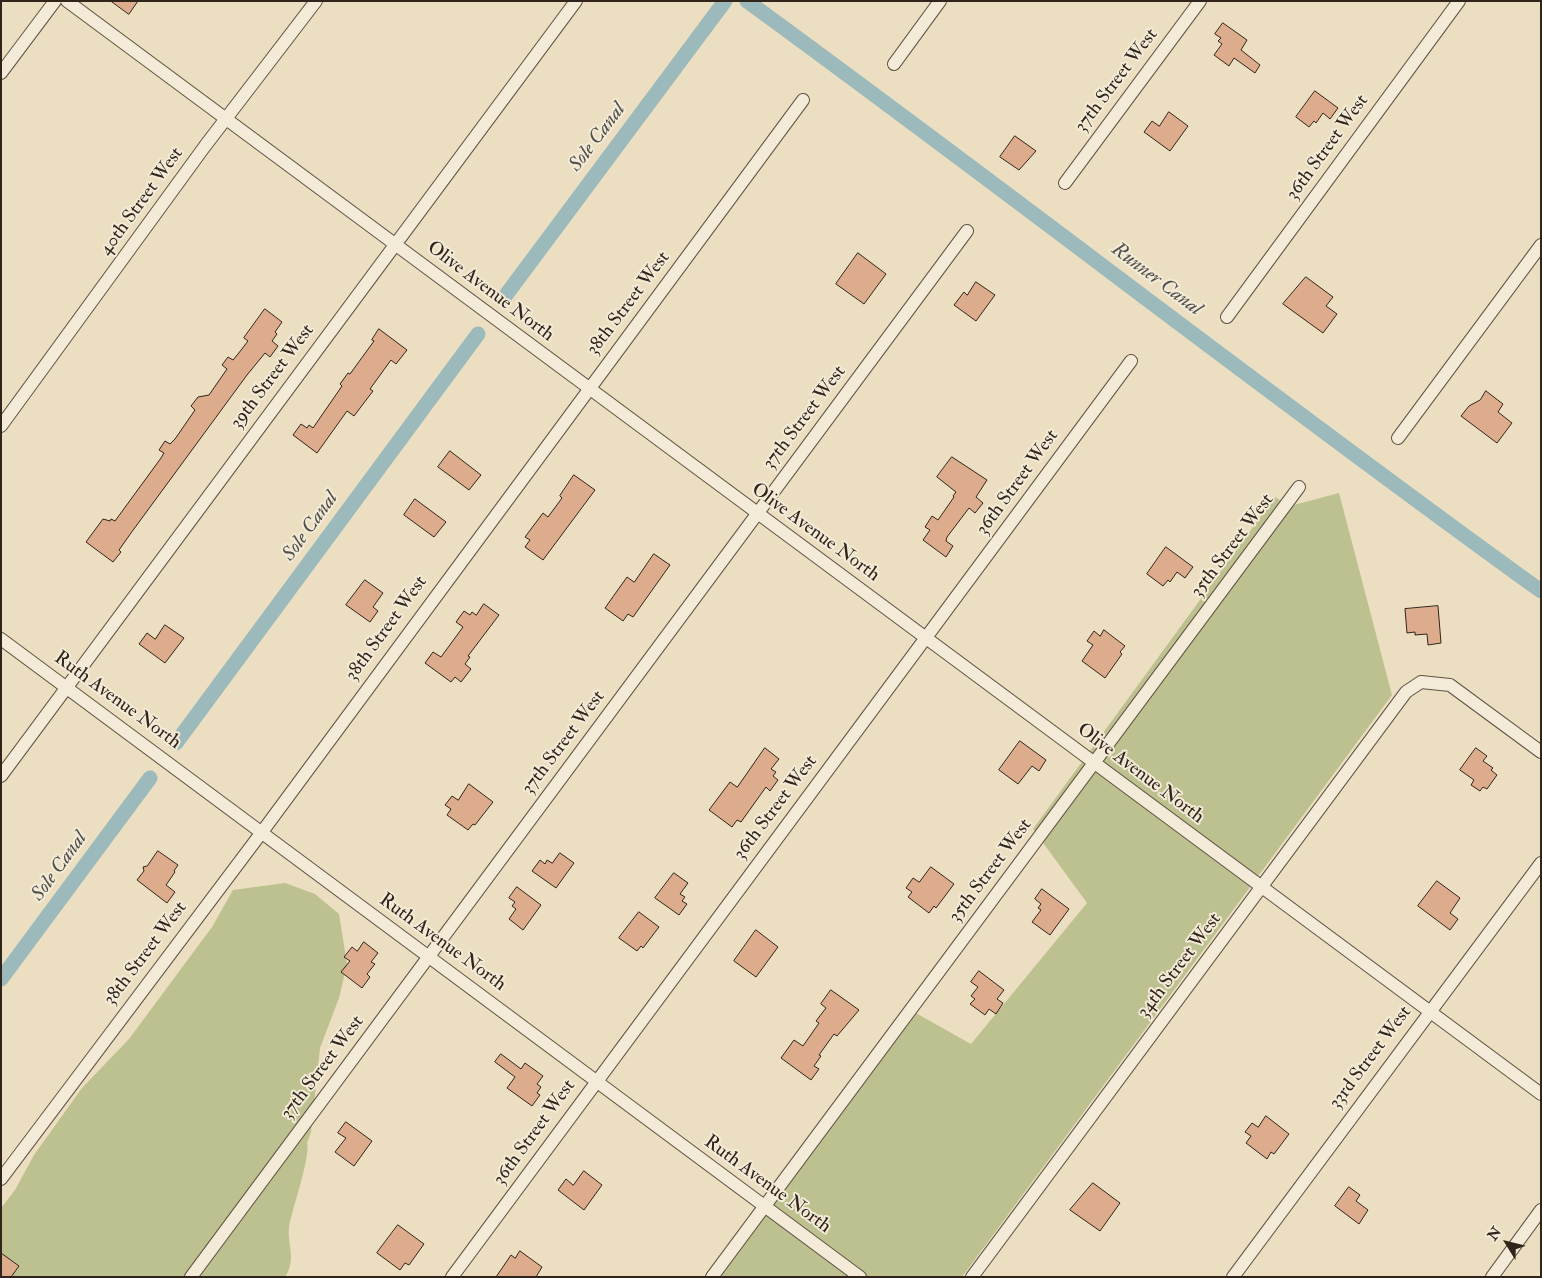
<!DOCTYPE html>
<html>
<head>
<meta charset="utf-8">
<style>
	body { margin:0 }
	#map { position:relative; width:1542px; height:1278px; overflow:hidden; background:#ecdfc1; font-family:"IM FELL Double Pica",serif }
	canvas { display:block }
	.frame { position:absolute; inset:0; border:2px solid #31241a; pointer-events:none }
	.north { position:absolute; left:1482px; top:1218px; width:50px; height:50px; -webkit-text-stroke:4px #f3ead7; paint-order:stroke; rotate:306deg; font-size:14px; font-weight:700; line-height:20px; text-align:center; color:#31241a }
	.north::after { content:''; display:block; margin:auto; width:18px; height:22px; background:#31241a; clip-path:polygon(50% 0,100% 100%,50% 72%,0 100%) }
</style>
</head>
<body>
<div id="map">
<canvas width="1542" height="1278"></canvas>
<div class="frame"></div>
<div class="north">N</div>
</div>
<script>
const ctx = document.querySelector('canvas').getContext('2d');
ctx.lineJoin = 'round';
function fill(path, color) { ctx.fillStyle = color; ctx.fill(path, 'evenodd'); }
function trace(path, color, width, dash) { ctx.strokeStyle = color; ctx.lineWidth = width; ctx.lineCap = dash ? 'butt' : 'round'; ctx.setLineDash(dash || []); ctx.stroke(path); }
function write(font, color, halo, rows, align = 'center') {
  ctx.font = font + ' "IM FELL Double Pica",serif'; ctx.lineWidth = 4; ctx.setLineDash([]); ctx.textBaseline = 'middle'; ctx.strokeStyle = halo; ctx.fillStyle = color; for (const [text, x, y, turn = 0] of rows) {
    ctx.save(); ctx.translate(x, y); ctx.rotate((+turn || 0) * Math.PI / 180); ctx.textAlign = isNaN(turn) ? turn : align; if (halo) ctx.strokeText(text, 0, 0); ctx.fillText(text, 0, 0); ctx.restore();
  }
}
fill(new Path2D(`
	M1339,493L1392,695L962,1277H711L905,1007L971,1044L1087,903L1033,829L1275,497L1290,506Z
	M285,883L315,894L339,914L347,964L339,998L320,1048L311,1132L307,1143C311,1156 292,1209 289,1227C287,1244 297,1259 285,1277H1V1208L15,1190L34,1155L82,1088L129,1039L212,927L233,890Z`), '#bdc08f');
trace(new Path2D(`
	M747,1C1013,195 1273,398 1541,591
	M503,299L725,1
	M176,743L478,334
	M1,979L150,778`), '#9cbabc', 15);
const building = new Path2D(`
	M111,1H138L129,14Z
	M1223,23L1247,40L1241,50L1260,65L1255,73L1234,58L1229,66L1214,55L1222,44L1218,41L1221,38L1215,34Z
	M1315,91L1338,108L1330,119L1323,113L1316,123L1314,121L1309,127L1296,117Z
	M1169,112L1188,126L1170,151L1144,132L1152,121L1159,126Z
	M1015,136L1036,151L1019,170L1000,157Z
	M858,253L886,274L864,304L836,284Z
	M1306,277L1333,297L1326,306L1337,314L1323,333L1283,304Z
	M976,282L995,295L976,321L954,305L964,292L967,295Z
	M265,309L282,322L275,332L277,334L272,341L278,346L270,357L265,353L247,375L131,533L119,550L121,552L113,562L86,542L103,519L110,521L111,519L115,521L161,458L164,453L159,450L165,441L170,444L175,439L195,410L191,406L198,397L209,395L227,369L222,365L228,357L233,360L238,354L248,341L244,338Z
	M379,329L407,350L396,364L391,360L370,389L373,391L354,416L347,411L317,453L293,435L301,424L307,428L309,425L313,428L342,386L340,384L348,373L350,374L374,341L372,340Z
	M1486,391L1503,404L1498,412L1512,423L1497,443L1461,416L1469,406L1480,400Z
	M450,451L481,475L469,490L438,467Z
	M952,457L987,480L976,497L983,503L975,513L969,508L947,537L946,541L953,546L946,557L923,540L930,530L925,527L932,516L938,520L954,497L953,496L956,492L937,477Z
	M574,475L595,490L543,560L525,547L530,540L525,537L543,513L548,517L562,498L560,496Z
	M415,499L446,522L434,537L404,515Z
	M1166,547L1193,567L1185,578L1177,572L1170,582L1168,580L1163,586L1147,574Z
	M654,554L670,565L633,617L628,614L623,621L605,608L627,577L634,582Z
	M365,580L383,593L373,607L378,611L370,622L346,605Z
	M484,604L499,615L468,656L470,657L465,664L471,669L461,682L455,677L451,682L425,663L433,652L441,657L463,627L456,622L464,611L470,615L472,612L476,615Z
	M1438,606L1441,643L1428,645L1427,634L1415,635V632L1407,633L1405,609Z
	M165,625L184,638L165,663L139,644L147,633L155,639Z
	M1104,630L1125,646L1120,652L1122,654L1105,678L1082,661L1093,645L1087,641L1094,631L1100,636Z
	M1020,741L1046,760L1039,771L1032,766L1018,784L999,770Z
	M765,748L779,759L771,769L776,772L773,776L778,780L770,791L766,787L741,822L737,820L732,827L709,810L730,782L737,787Z
	M1476,748L1487,756L1483,761L1493,768L1491,770L1497,775L1487,789L1483,787L1480,791L1471,785L1474,780L1460,770Z
	M469,784L493,802L475,825L473,824L468,830L447,815L451,809L445,805L452,796L458,800Z
	M158,851L178,865L174,871L175,872L166,885L175,892L167,903L137,880L144,871L143,867L147,866Z
	M560,853L574,863L556,888L532,871L540,860L545,864L547,860L552,863Z
	M931,867L954,884L936,908L934,906L929,913L908,897L912,892L906,888L913,878L919,882Z
	M674,873L688,883L680,894L685,897L682,901L687,904L679,915L655,898Z
	M1437,881L1460,898L1450,913L1458,919L1450,930L1418,906Z
	M517,887L541,905L523,930L509,919L516,909L512,906L515,902L509,898Z
	M1042,889L1069,909L1050,935L1032,922L1041,910L1038,908L1041,904L1035,899Z
	M639,912L659,927L643,948L641,946L637,951L619,938Z
	M756,930L778,947L756,977L734,961Z
	M364,942L378,953L371,962L375,964L367,974L370,977L362,988L341,972L350,961L344,957L352,947L357,951Z
	M979,971L1004,990L997,999L1003,1003L996,1014L989,1009L985,1015L970,1004L975,999L971,996L978,987L971,982Z
	M831,990L859,1010L837,1036L834,1034L819,1055L821,1056L814,1066L819,1069L811,1080L781,1058L794,1040L803,1046L819,1023L816,1021L826,1008L821,1004Z
	M501,1054L521,1069L525,1063L543,1076L537,1084L541,1087L537,1093L540,1095L532,1106L507,1088L515,1077L495,1062Z
	M1266,1116L1289,1134L1274,1154L1271,1152L1267,1159L1246,1143L1251,1136L1245,1132L1252,1123L1258,1127Z
	M346,1122L372,1141L354,1166L335,1152L346,1138L338,1133Z
	M584,1171L602,1185L584,1210L558,1190L566,1179L573,1185Z
	M1093,1183L1120,1203L1100,1231L1070,1210Z
	M1349,1187L1360,1195L1356,1201L1368,1210L1359,1224L1335,1206Z
	M398,1225L424,1244L409,1265L405,1263L400,1270L377,1253Z
	M520,1251L542,1267L536,1277H496L511,1255L515,1258Z
	M1,1253L19,1266L11,1277H1Z`);
fill(building, '#ddac8d');
trace(building, '#31241a', 1);
const minor = new Path2D(`
	M67,1L1541,1094
	M894,64L940,1
	M1,73L55,1
	M1065,183L1200,1
	M1227,317L1459,1
	M1,426L205,146L316,1
	M1398,438L1541,245
	M1,639L860,1277
	M1,776L576,1
	M1,1179L262,832L803,100
	M191,1277L967,231
	M452,1277L1131,361
	M712,1277L1299,487
	M972,1277L1406,692L1421,682L1450,685L1541,752
	M1233,1277L1541,863
	M1492,1277L1541,1210`);
trace(minor, '#605344', 14);
trace(minor, '#f3ead7', 12);
write('19px', '#31241a', '#f3ead7', [
	["37th Street West",1117,81,-53],
	["36th Street West",1328,148,-54],
	["40th Street West",142,202,-54],
	["Olive Avenue North",490,292,37],
	["38th Street West",629,304,-53],
	["39th Street West",273,377,-53],
	["37th Street West",805,418,-53],
	["36th Street West",1018,483,-54],
	["Olive Avenue North",815,533,36],
	["35th Street West",1233,546,-53],
	["38th Street West",387,629,-54],
	["Ruth Avenue North",117,701,36],
	["37th Street West",564,743,-53],
	["Olive Avenue North",1140,774,37],
	["36th Street West",776,808,-53],
	["35th Street West",991,871,-53],
	["Ruth Avenue North",442,943,36],
	["38th Street West",146,954,-53],
	["34th Street West",1180,966,-53],
	["33rd Street West",1371,1058,-53],
	["37th Street West",323,1068,-53],
	["36th Street West",535,1133,-54],
	["Ruth Avenue North",767,1185,36]
]);
write('italic 20px', '#51514b', '#f3ead7', [
	["Sole Canal",598,138,-53],
	["Runner Canal",1156,280,37],
	["Sole Canal",311,527,-54],
	["Sole Canal",60,867,-54]
]);
</script>
</body>
</html>
